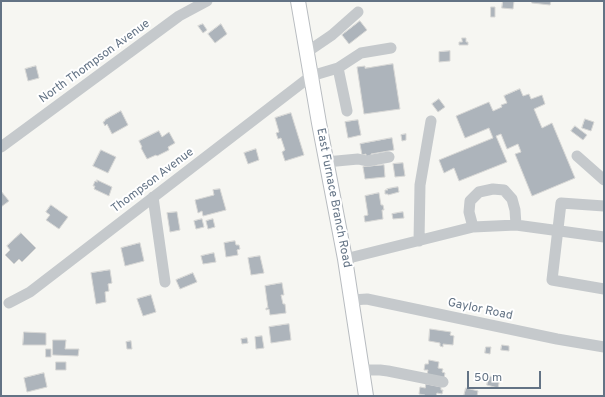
<!DOCTYPE html>
<html>
<head>
<meta charset="utf-8">
<style>
	body { margin:0 }
	#map { position:relative; width:605px; height:397px; overflow:hidden; background:#f6f6f2; font-family:Overpass,sans-serif }
	canvas { display:block }
	.frame { position:absolute; inset:0; border:2px solid #637385; pointer-events:none }
	.scale { position:absolute; left:467px; top:371px; width:74px; height:18px; box-sizing:border-box; border:2px solid #637385; border-top:0; padding-left:5px; font-size:12px; line-height:14px; white-space:nowrap; color:#637385; -webkit-text-stroke:3px #fff; paint-order:stroke }
</style>
</head>
<body>
<div id="map">
<canvas width="605" height="397"></canvas>
<div class="frame"></div>
<div class="scale">50 m</div>
</div>
<script>
const ctx = document.querySelector('canvas').getContext('2d');
ctx.lineJoin = 'round';
function fill(path, color) { ctx.fillStyle = color; ctx.fill(path, 'evenodd'); }
function trace(path, color, width, dash) { ctx.strokeStyle = color; ctx.lineWidth = width; ctx.lineCap = dash ? 'butt' : 'round'; ctx.setLineDash(dash || []); ctx.stroke(path); }
function write(font, color, halo, rows, align = 'center') {
  ctx.font = font + ' Overpass,sans-serif'; ctx.lineWidth = 4; ctx.setLineDash([]); ctx.textBaseline = 'middle'; ctx.strokeStyle = halo; ctx.fillStyle = color; for (const [text, x, y, turn = 0] of rows) {
    ctx.save(); ctx.translate(x, y); ctx.rotate((+turn || 0) * Math.PI / 180); ctx.textAlign = isNaN(turn) ? turn : align; if (halo) ctx.strokeText(text, 0, 0); ctx.fillText(text, 0, 0); ctx.restore();
  }
}
const building = new Path2D(`
	M503,1H514L513,9L502,8Z
	M532,1H551L550,5L532,3Z
	M491,7H495V17H491Z
	M360,21L367,30L349,44L342,35Z
	M203,24L207,30L203,33L198,26Z
	M221,24L227,34L215,43L208,34Z
	M462,38H466V42H468V45H459V42H462Z
	M450,51V61L439,62V52Z
	M393,64L400,109L364,114L357,67L365,66V68Z
	M36,66L39,78L28,81L25,69Z
	M520,89L523,96L529,94L531,99L542,95L545,104L534,109L542,128L552,123L575,178L532,196L515,154L521,152L518,144L507,149L501,134L496,136L507,162L459,181L454,168L444,173L439,160L493,138L489,128L465,138L456,116L489,102L493,111L502,107L501,105L507,103L504,96Z
	M439,99L445,107L438,112L432,104Z
	M121,111L128,125L112,134L107,124L105,126L103,122L105,121V120Z
	M291,113L304,155L285,161L282,152L285,150L281,138L278,139L276,133L279,132L275,118Z
	M585,119L594,122L591,131L582,128Z
	M358,120L361,135L348,138L345,122Z
	M575,126L587,135L583,140L571,131Z
	M159,131L162,137L169,132L175,143L168,147L169,150L157,156L156,155L147,159L141,148L142,147L139,141Z
	M406,134V140L402,141L401,135Z
	M392,138L394,150L371,154V157H366V154L362,155L360,144Z
	M256,149L259,160L248,164L244,153Z
	M101,150L116,157L108,173L93,166Z
	M403,163L405,176L395,177L393,164Z
	M384,165L385,177L365,179L363,167Z
	M97,180L112,187L109,196L94,189L95,186H93L95,181L97,182Z
	M398,187L399,192L388,195V194H385V190H388L387,189Z
	M220,189L226,210L203,216L202,211L198,213L195,200L214,195L213,190Z
	M1,191L9,201L1,207Z
	M379,193L381,205H383L384,210H382L383,219L365,222L364,216L368,215L365,196Z
	M51,205L68,217L59,229L46,220L50,215L46,212Z
	M177,212L180,230L170,232L167,213Z
	M403,212L404,218L393,219L392,214Z
	M202,219L204,227L196,229L194,221Z
	M213,219L215,227L208,229L206,221Z
	M21,233L36,248L22,262L19,259L14,264L5,255L10,250L7,246Z
	M235,241L236,245H239L240,249L237,250L238,255L226,257L224,243Z
	M140,243L144,261L125,266L121,248Z
	M214,253L216,262L203,264L201,256Z
	M260,256L264,273L251,275L248,258Z
	M110,270L112,283L108,284L109,291L105,292L106,302L96,304L91,273Z
	M193,273L197,282L180,289L176,280Z
	M282,283L284,295H281L283,304H285L286,313L270,315L269,309L266,310V308H268L265,286Z
	M151,295L156,312L143,316L137,299Z
	M289,324L291,340L271,343L269,327Z
	M430,329L451,332L450,335L454,336L453,345L443,344V347L440,346V343L429,341Z
	M24,332L46,333V345H23Z
	M262,336L264,348L256,349L255,337Z
	M247,338L248,343L242,344L241,339Z
	M53,340H66L65,349H79L78,356L53,355Z
	M131,341L132,349H127L126,342Z
	M502,345L509,346V351L501,350Z
	M486,347H491L490,354L485,353Z
	M46,349H51V357H46Z
	M429,360L439,362L438,368L443,369L442,372L445,373L444,378L427,374L428,370H424L425,364H428Z
	M56,362H66V370H56Z
	M44,373L47,387L27,392L24,378Z
	M489,376L500,378L498,388L487,385Z
	M426,384L441,387V390H443L442,394L437,393L436,396H424L425,395L419,394L420,387L425,388Z
	M466,388L478,391L477,396H464Z`);
fill(building, '#adb4bb');
trace(building, '#d7d7d5', 1);
const major = new Path2D(`
	M298,1L319,123L345,259L366,396`);
trace(major, '#b8bcc0', 16);
trace(new Path2D(`
	M307,52L332,35L358,12
	M338,68L347,111
	M1,147L179,16L207,1
	M577,156L604,180
	M326,162L358,159L367,161L389,157
	M153,197L165,282
	M604,206L561,203L552,280L604,289
	M473,227L469,212L470,201L479,192L493,189L504,190L512,199L515,210L516,225
	M419,241L420,185L431,121
	M345,259L473,227L516,225L604,237
	M352,300L367,299L557,339L604,347
	M9,303L30,292L311,76L338,68L361,53L391,48
	M362,370H380L388,371L443,382`), '#c5c9cc', 11);
trace(major, '#fff', 14);
write('12px', '#637385', '#fff', [
	["North Thompson Avenue",95,62,-36],
	["Thompson Avenue",153,181,-37],
	["East Furnace Branch Road",333,198,79],
	["Gaylor Road",480,310,12]
]);
</script>
</body>
</html>
